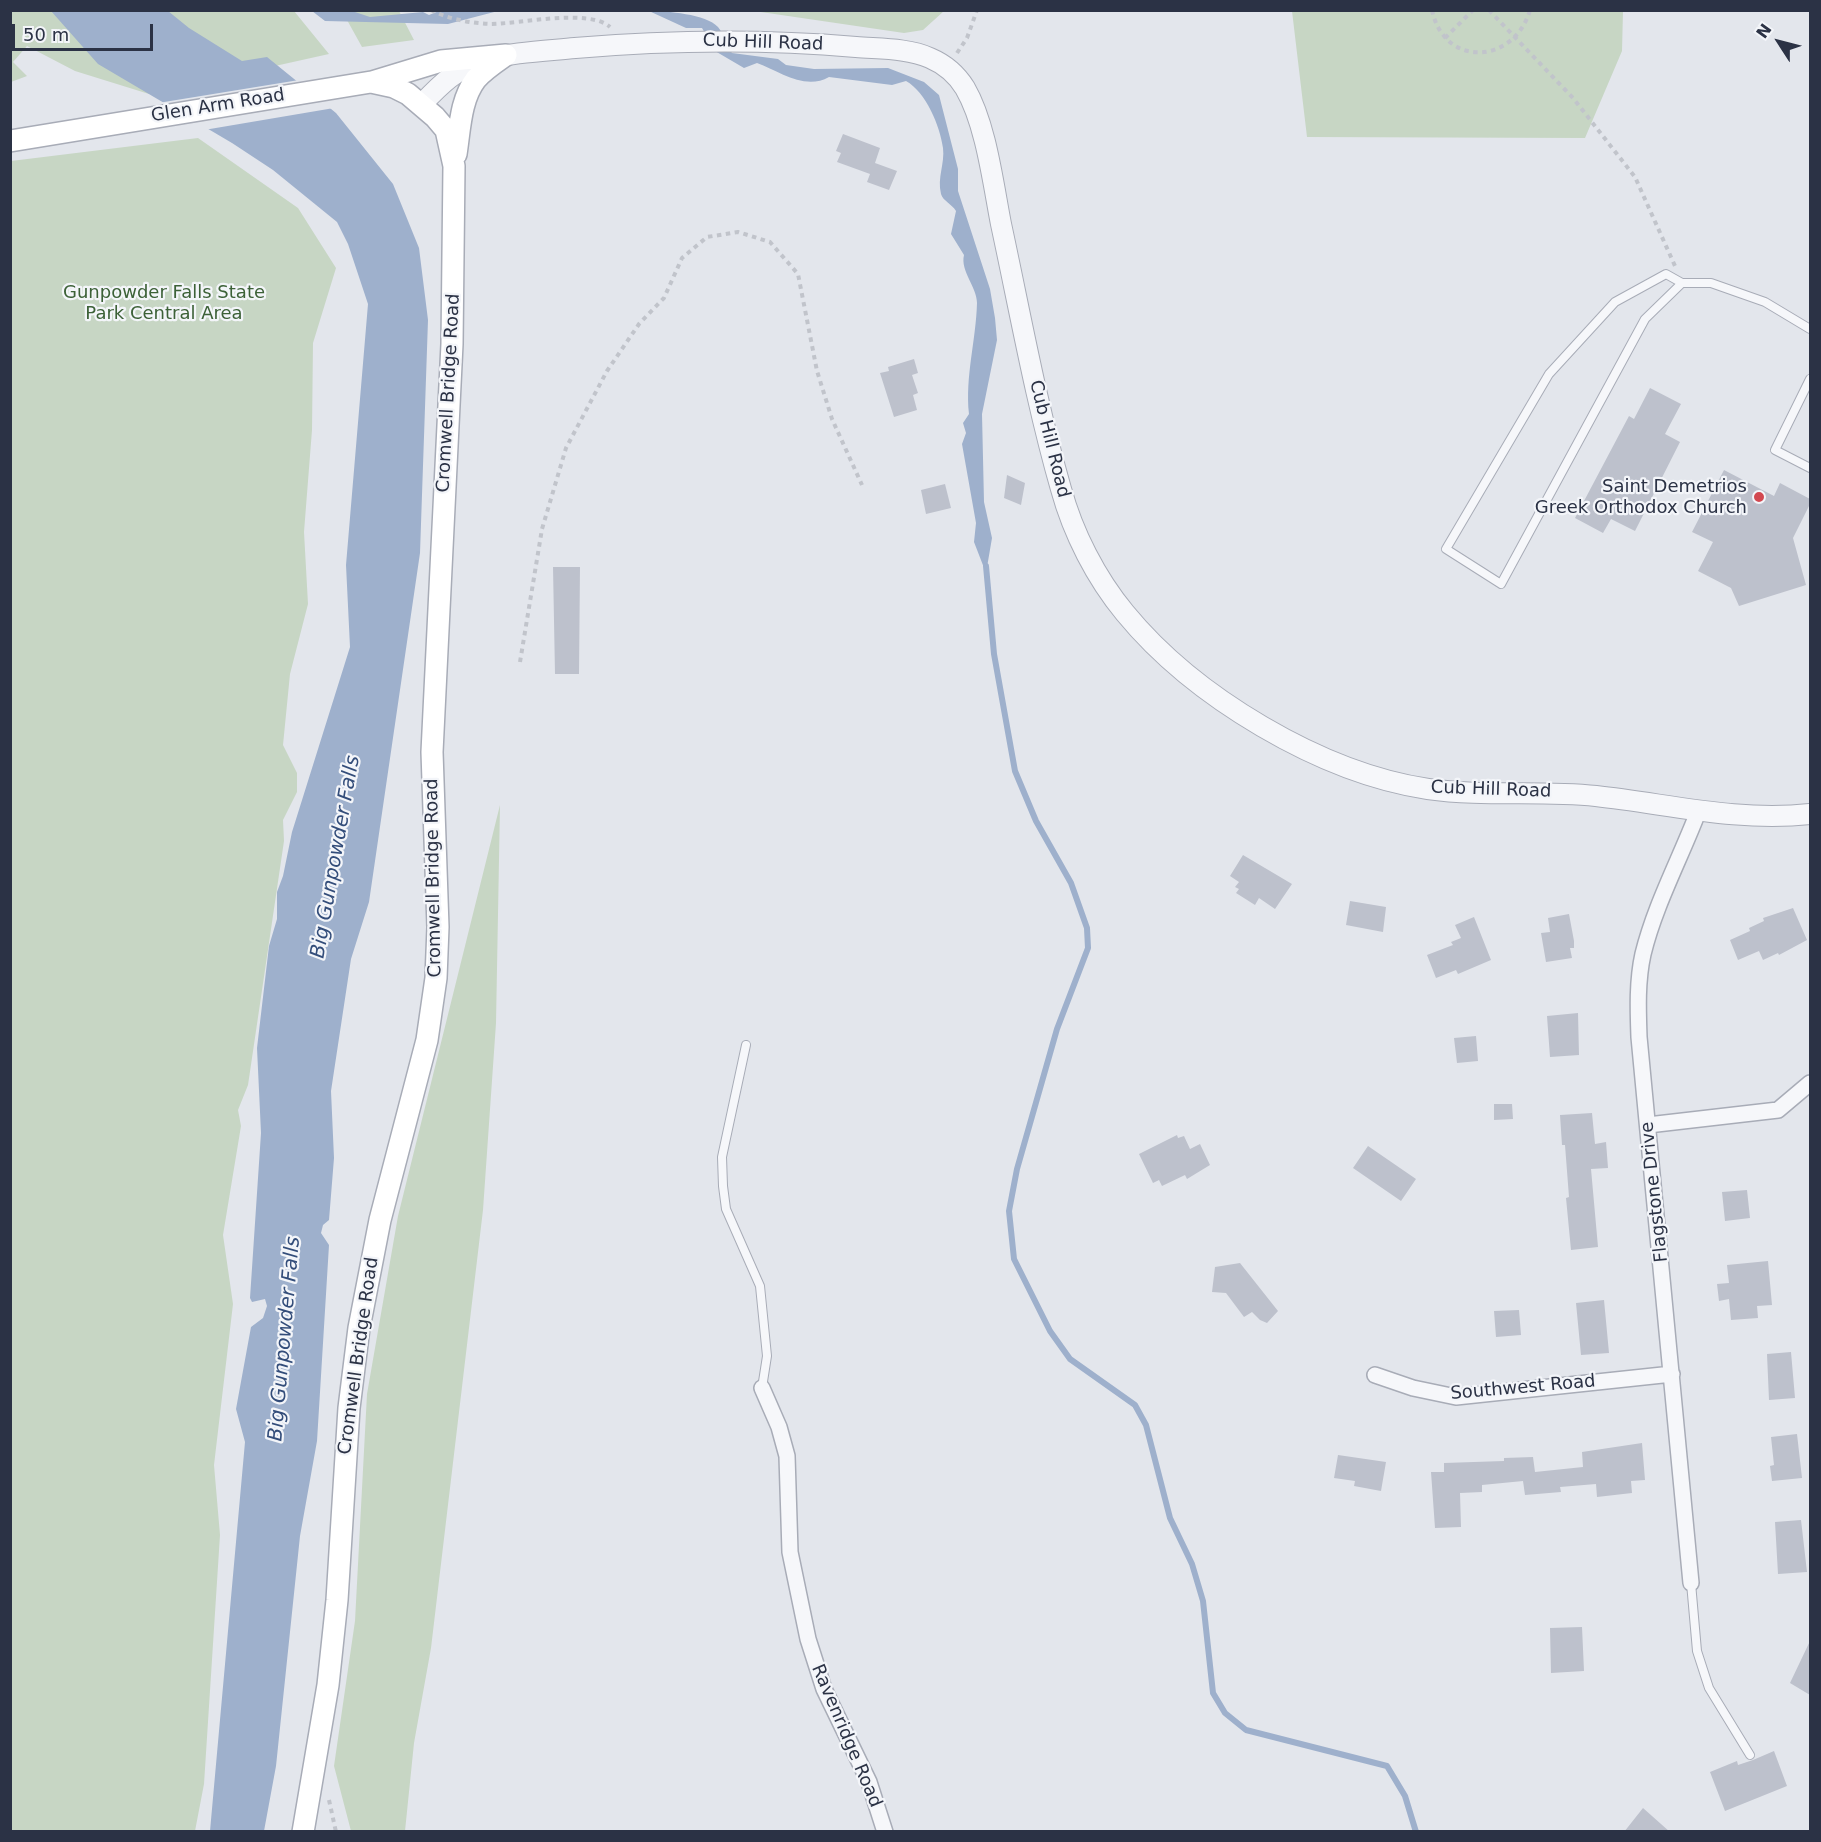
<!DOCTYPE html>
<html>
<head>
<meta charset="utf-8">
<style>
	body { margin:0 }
	#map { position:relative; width:1821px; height:1842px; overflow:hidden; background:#e3e6ec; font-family:"DejaVu Sans",sans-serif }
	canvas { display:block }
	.frame { position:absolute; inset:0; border:12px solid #2b3245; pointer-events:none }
	.north { position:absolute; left:1749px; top:12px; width:60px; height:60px; -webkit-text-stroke:4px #f3f5f9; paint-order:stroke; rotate:306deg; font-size:16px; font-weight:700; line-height:24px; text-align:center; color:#2b3245 }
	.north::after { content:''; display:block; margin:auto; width:21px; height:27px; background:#2b3245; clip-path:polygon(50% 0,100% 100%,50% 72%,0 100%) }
	.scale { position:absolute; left:12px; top:24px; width:141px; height:27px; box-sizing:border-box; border:3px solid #2b3245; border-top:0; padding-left:8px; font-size:18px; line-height:21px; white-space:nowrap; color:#2b3245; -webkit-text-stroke:4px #f3f5f9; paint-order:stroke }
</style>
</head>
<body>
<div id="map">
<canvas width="1821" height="1842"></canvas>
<div class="frame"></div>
<div class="north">N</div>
<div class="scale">50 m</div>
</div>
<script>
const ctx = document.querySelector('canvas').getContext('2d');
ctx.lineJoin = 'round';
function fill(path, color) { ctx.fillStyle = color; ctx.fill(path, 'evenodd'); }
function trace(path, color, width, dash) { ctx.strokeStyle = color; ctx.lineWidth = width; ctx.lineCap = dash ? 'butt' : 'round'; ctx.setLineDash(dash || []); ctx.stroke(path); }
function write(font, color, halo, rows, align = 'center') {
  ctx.font = font + ' "DejaVu Sans",sans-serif'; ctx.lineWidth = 4.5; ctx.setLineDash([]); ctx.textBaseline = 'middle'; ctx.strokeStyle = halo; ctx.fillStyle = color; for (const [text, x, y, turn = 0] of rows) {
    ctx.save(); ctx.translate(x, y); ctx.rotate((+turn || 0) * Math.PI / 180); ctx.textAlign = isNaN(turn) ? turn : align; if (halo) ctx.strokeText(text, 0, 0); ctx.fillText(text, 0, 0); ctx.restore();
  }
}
fill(new Path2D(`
	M11,11H294L329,54L149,94L75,71L27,46L13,62L27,76L11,82Z
	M342,11H399L414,40L362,47Z
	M754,11H944L923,30L904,33Z
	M1292,11H1623L1622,51L1585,138L1307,137Z
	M198,138L298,208L336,268L313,343L312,430L304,532L308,604L290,674L283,745L297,773V792L283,820L284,841L248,1085L238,1110L241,1126L223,1235L233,1304L214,1465L220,1535L204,1784L195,1831H11V161Z
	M500,805L496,1023L483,1210L431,1648L414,1743L405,1831H351L334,1766L355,1621L367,1394L398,1216Z`), '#c7d6c4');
fill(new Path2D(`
	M51,11H168L189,28L242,61L267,57L336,113L393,184L419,248L428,320L420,553L369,902L351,959L331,1091L334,1158L329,1220L323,1225L321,1233L329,1245L317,1441L300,1536L276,1766L264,1831H210L245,1442L236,1409L251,1327L263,1318L267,1306L265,1299L252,1302L250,1298L261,1133L257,1048L269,946L277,919V892L283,876L292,832L350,647L346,565L368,304L348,244L337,222L273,170L232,143L98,64Z
	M312,11H352L370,17L423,12L429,15L439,11H498L448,24L325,21Z
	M649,11C667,11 706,14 718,27C725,35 726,46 732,53L778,59L786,65L814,69L888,68L924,82L939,95L958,169V191L990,289L995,318L997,340L982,414L984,502L992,538L986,573L974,542L976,523L962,444L966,433L963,423L969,414C965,376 976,341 977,303C977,287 960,271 964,255L951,234L956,211C952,204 943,201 941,194C937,177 945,164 943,148C940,126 926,92 906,81L892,85L829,77C805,91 779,71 757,63L744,68L715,51L702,28H686Z`), '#9eb0cc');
fill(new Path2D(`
	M299,80L334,108L204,130L158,103Z`), '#e3e6ec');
trace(new Path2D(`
	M986,566L994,654L1015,771L1036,821L1071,883L1087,928L1088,948L1057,1029L1017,1169L1009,1211L1014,1259L1050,1331L1070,1359L1135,1405L1146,1425L1170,1518L1192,1564L1203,1601L1213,1693L1225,1713L1246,1730L1387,1766L1405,1796L1416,1832`), '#9eb0cc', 6);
fill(new Path2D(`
	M843,134L880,148L875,163L897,171L889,190L867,182L870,174L837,162L841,153L836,151Z
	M914,359L918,373L912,375L918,393L913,395L917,410L894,417L880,373L889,371L888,367Z
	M1650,388L1681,404L1665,434L1680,442L1635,531L1611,519L1603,533L1575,518L1629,416L1634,419Z
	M1724,470L1774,496L1780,483L1810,499V504L1793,538L1806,585L1739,606L1731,588L1698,571L1713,542L1692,532Z
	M1007,475L1025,483L1021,505L1004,498Z
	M945,484L951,508L926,514L921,490Z
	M553,567H580L579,674H555Z
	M1243,855L1292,884L1275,909L1259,898L1255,905L1236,893L1239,889L1235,887L1239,882L1230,876Z
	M1350,901L1386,907L1383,932L1346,925Z
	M1793,908L1807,940L1779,955L1778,953L1763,960L1759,951L1738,960L1730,940L1750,931L1749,928L1764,921L1763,918Z
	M1569,914L1574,941V948H1570L1572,958L1546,962L1541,933L1550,932L1548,918Z
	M1474,917L1491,960L1458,974L1456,970L1436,978L1427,955L1453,945L1451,942L1461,938L1455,925Z
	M1578,1013L1579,1055L1550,1057L1547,1016Z
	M1476,1036L1478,1061L1457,1063L1454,1038Z
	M1494,1104H1512L1513,1119L1494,1120Z
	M1592,1113L1595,1144L1606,1142L1608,1168L1591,1169L1598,1247L1571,1250L1566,1198L1569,1197L1565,1145H1562L1560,1115Z
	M1177,1135L1178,1138L1184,1136L1190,1149L1200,1144L1210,1165L1187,1179L1185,1175L1162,1186L1159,1180L1153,1183L1139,1154Z
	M1368,1146L1416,1179L1401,1201L1353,1168Z
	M1747,1190L1750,1218L1725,1221L1722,1192Z
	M1768,1261L1772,1305L1757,1306L1758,1318L1731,1320L1729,1299L1719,1301L1717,1284L1729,1283L1727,1265Z
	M1240,1263L1278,1311L1267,1323L1260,1320L1252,1312L1244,1317L1226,1293L1212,1292L1215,1267Z
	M1604,1300L1609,1353L1581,1355L1576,1303Z
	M1519,1310L1521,1335L1496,1337L1494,1311Z
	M1791,1352L1795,1398L1769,1400L1767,1354Z
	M1797,1434L1802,1478L1772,1481L1770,1466L1774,1465L1771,1437Z
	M1642,1443L1645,1480L1631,1481L1632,1493L1597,1497L1596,1484L1560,1487L1561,1492L1525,1495L1523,1481L1482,1485V1492L1460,1493L1461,1527L1435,1528L1431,1472H1444V1463L1504,1461V1458L1533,1457L1535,1472L1583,1467L1582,1452Z
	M1338,1455L1386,1462L1381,1491L1354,1486L1355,1481L1334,1478Z
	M1801,1520L1807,1572L1778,1574L1775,1522Z
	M1582,1627L1584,1671L1551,1673L1550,1628Z
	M1810,1641V1695L1790,1683Z
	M1774,1751L1787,1786L1725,1811L1710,1772L1737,1761L1738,1765L1753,1760Z
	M1643,1808L1670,1832H1624Z`), '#bdc1cc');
const service = new Path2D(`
	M1682,283L1645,319L1501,584L1446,549L1549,374L1615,302L1666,274L1682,283H1711L1765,302L1810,329
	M1810,379L1775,450L1810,468
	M746,1045L722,1157L723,1186L726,1209L760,1286L767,1356L762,1388
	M1691,1583L1697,1651L1709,1688L1750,1755`);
const minor = new Path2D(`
	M1648,1125L1778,1110L1810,1083
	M1375,1375L1413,1388L1456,1397L1672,1374
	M762,1388L779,1427L787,1456L790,1552L808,1639L824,1689L869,1782L885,1832
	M1691,1583L1639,1037C1638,1009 1637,981 1643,954C1655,905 1680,859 1698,812`);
const tertiary = new Path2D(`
	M422,104C440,85 457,68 482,61C512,52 544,51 575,48C669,40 762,39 856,47C879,49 908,48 930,58C944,64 957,75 965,88C986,124 993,183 1001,224C1020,312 1036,402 1061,489C1073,533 1096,578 1125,613C1194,697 1321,773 1428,789C1484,797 1540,790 1596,796C1669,804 1737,822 1810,814`);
const secondary = new Path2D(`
	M372,82L441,61L506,55
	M10,141L371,82L394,87L408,94L435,117L446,130L454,166L452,344L432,752L438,927L436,978L427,1040L380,1220L359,1328L349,1408L337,1600L328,1685L303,1832
	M456,154C460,129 460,100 476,79C484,70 496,62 506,55`);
trace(service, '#a8acb7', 10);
trace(minor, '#a8acb7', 18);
trace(tertiary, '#a8acb7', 22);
trace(secondary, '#a8acb7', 24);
trace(new Path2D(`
	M431,10C448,19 470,23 490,24C519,24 589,8 610,27
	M1432,10C1444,68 1514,65 1530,10
	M1489,10L1573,98L1635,177L1675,266
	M1445,38L1473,10
	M957,53L967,38L977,10
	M520,662L542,529L566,448L607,371L639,324L664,298L682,258L707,237L738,232L770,242L798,274L817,371L832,419L862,485
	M329,1800L336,1832`), '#c1c4cb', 4, [4.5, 4.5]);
trace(service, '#f6f7fa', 8);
trace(minor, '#f6f7fa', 15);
trace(tertiary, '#f6f7fa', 20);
trace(secondary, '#fff', 21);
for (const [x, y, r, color] of [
	[1759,497,6,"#d24850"]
]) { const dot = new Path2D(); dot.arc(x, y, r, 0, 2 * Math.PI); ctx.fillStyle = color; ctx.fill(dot); trace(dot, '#f3f5f9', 2); }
write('18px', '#2b3245', '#f3f5f9', [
	["Cub Hill Road",763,43,2],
	["Glen Arm Road",218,106,-9],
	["Cromwell Bridge Road",449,393,-87],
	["Cub Hill Road",1049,439,76],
	["Cub Hill Road",1491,790,2],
	["Cromwell Bridge Road",434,878,-91],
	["Flagstone Drive",1655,1192,-96],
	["Cromwell Bridge Road",359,1356,-82],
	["Southwest Road",1523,1388,-5],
	["Ravenridge Road",846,1736,67]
]);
write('18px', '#3c6137', '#f3f5f9', [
	["Gunpowder Falls State",164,293],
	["Park Central Area",164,314]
]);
write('18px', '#2b3245', '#f3f5f9', [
	["Saint Demetrios",1747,487],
	["Greek Orthodox Church",1747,508]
], 'right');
write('italic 20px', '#334d7a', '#f3f5f9', [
	["Big Gunpowder Falls",336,857,-80],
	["Big Gunpowder Falls",285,1339,-85]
]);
</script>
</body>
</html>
